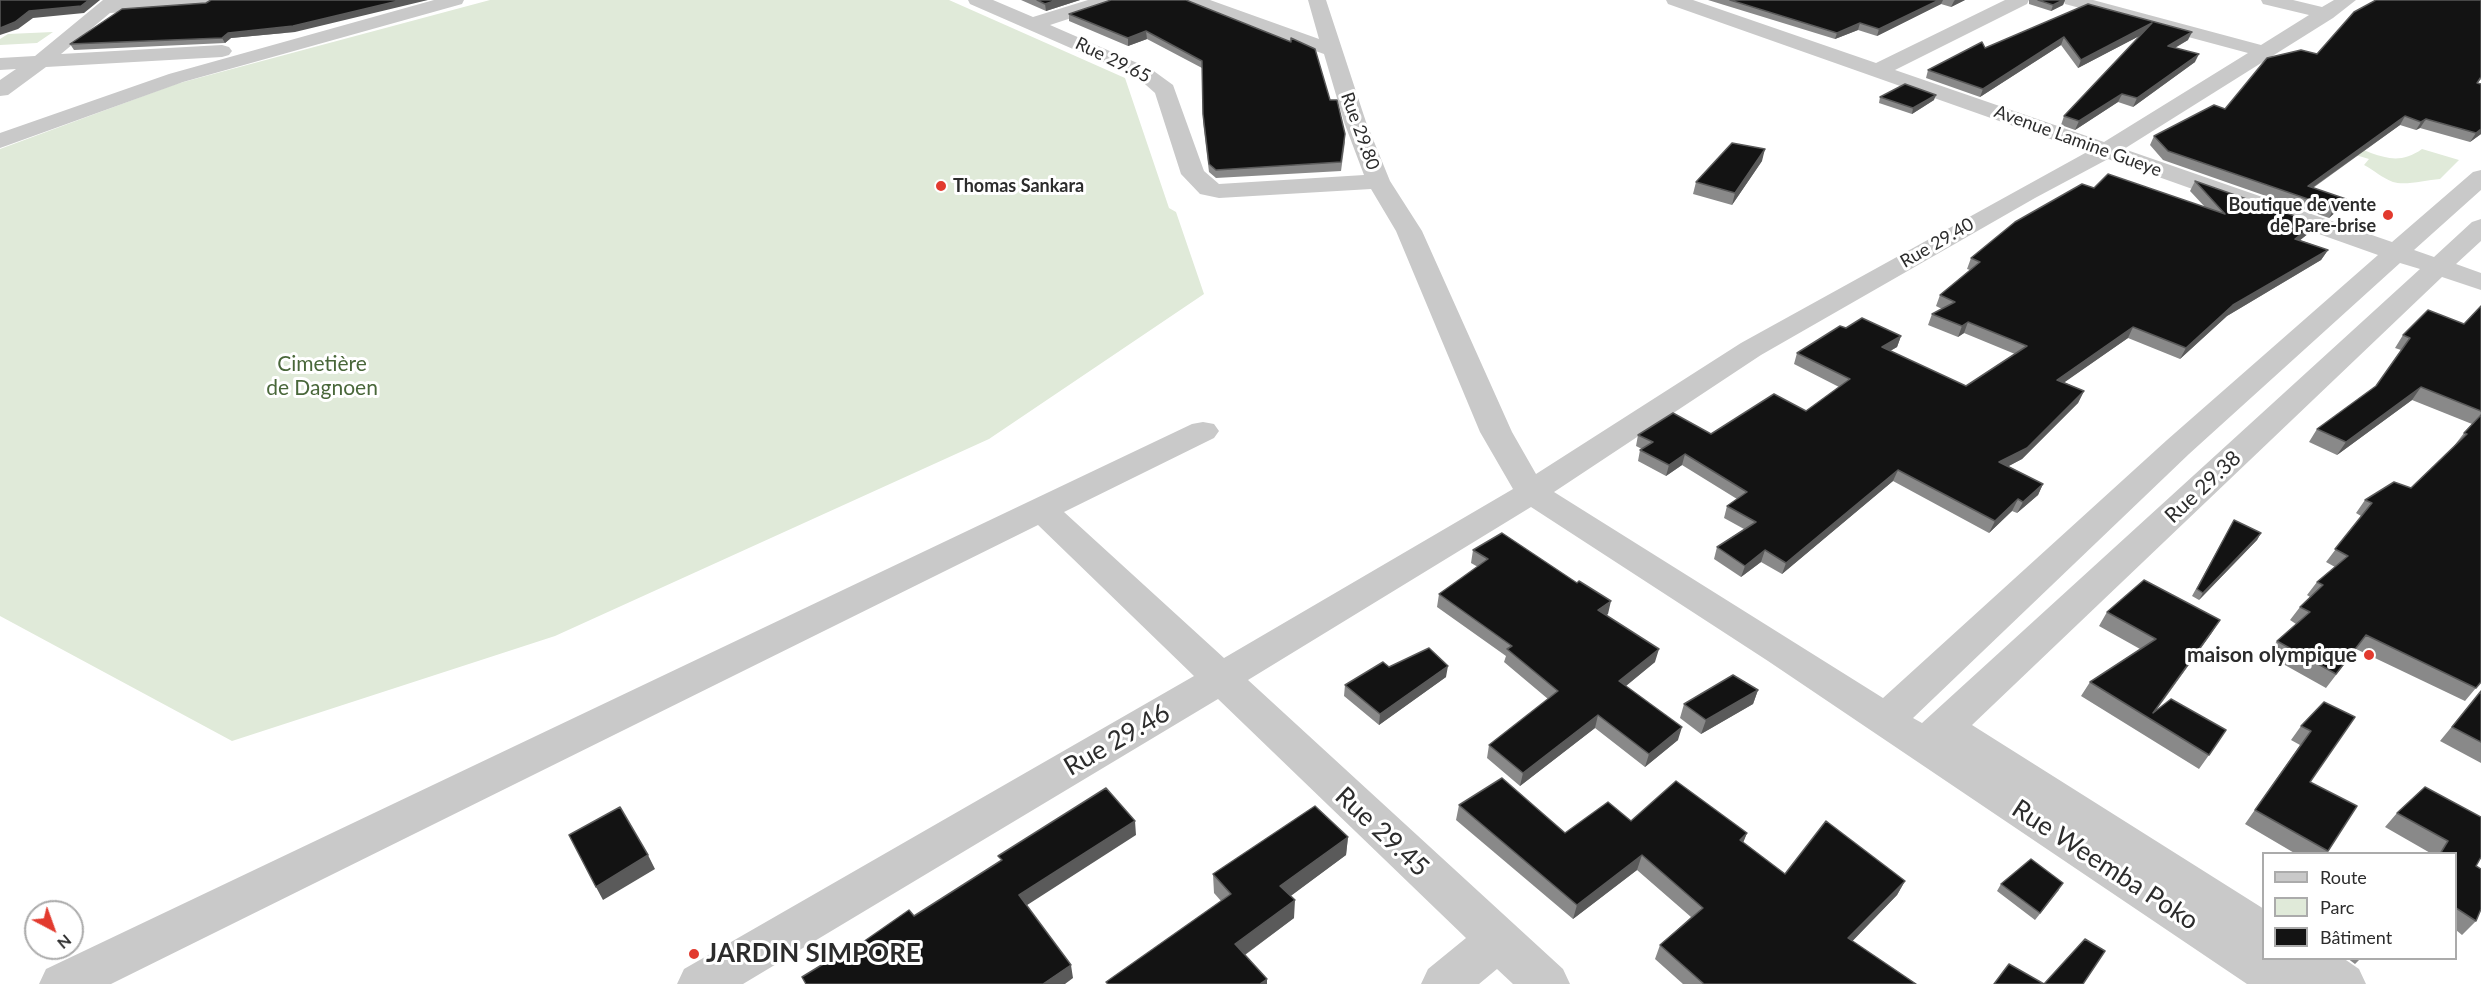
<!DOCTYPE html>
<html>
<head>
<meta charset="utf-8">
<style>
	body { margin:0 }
	#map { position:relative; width:2481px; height:984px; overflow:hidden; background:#fff; font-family:Lato,sans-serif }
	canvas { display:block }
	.legend { position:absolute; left:2262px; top:852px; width:195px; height:108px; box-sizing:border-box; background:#fff; border:2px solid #ababab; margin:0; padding:8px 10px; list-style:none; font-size:18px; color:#2c2c2c }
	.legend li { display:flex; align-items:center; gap:12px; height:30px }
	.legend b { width:30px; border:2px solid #ababab }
	.north { position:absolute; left:24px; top:900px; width:60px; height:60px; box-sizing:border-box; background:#fff; border:2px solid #ababab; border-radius:50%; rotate:139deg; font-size:16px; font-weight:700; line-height:24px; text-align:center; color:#2c2c2c }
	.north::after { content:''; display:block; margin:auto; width:21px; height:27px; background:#e23a2e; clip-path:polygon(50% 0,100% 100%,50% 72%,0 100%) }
</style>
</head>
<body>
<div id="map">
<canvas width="2481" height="984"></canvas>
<ul class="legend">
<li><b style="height:8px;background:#c9c9c9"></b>Route</li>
<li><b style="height:16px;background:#e0ead9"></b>Parc</li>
<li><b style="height:16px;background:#131313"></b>Bâtiment</li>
</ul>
<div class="north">N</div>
</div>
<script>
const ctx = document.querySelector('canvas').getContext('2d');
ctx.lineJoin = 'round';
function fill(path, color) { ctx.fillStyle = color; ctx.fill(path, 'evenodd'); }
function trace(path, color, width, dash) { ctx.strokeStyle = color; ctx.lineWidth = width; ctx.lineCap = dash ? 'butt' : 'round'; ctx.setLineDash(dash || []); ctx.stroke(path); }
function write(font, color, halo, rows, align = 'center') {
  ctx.font = font + ' Lato,sans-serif'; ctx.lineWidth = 6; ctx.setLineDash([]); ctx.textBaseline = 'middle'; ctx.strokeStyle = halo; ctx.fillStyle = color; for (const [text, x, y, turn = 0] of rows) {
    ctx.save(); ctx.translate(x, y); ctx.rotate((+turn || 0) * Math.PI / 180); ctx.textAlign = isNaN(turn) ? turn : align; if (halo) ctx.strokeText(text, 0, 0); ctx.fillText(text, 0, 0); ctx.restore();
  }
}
fill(new Path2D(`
	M490,0H949L1125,78L1169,208L1176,212L1204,294L989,439L555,636L232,741L0,616V149L176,84Z
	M53,32L37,43L0,45V39L8,34Z
	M2345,144C2375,152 2394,169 2422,149L2459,160L2440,179C2425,180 2405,186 2393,182C2382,178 2374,170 2364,165L2369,159L2339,150Z`), '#e0ead9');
fill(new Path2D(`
	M103,0H218L209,6L110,13L61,54L222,45L229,47L232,51L229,55L222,57L46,67L8,95L0,96V80L16,69L0,70V58L35,56Z
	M434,0H464L462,4L183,82L0,148V133L169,74Z
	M968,0H993L1033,17L1088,0H1116L1114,4L1050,25L1151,69L1173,85L1204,171L1219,184L1364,175L1344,122L1324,54L1185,4L1183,0H1210L1319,39L1308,0H1326L1366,122L1390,181L1422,231L1512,432L1536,474L1741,343L2087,152L1668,4L1666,0H1693L1876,63L2005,0H2029L2027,4L1895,70L2104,142L2248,53L2065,4L2063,0H2093L2261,45L2309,15L2263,4L2261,0H2293L2322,7L2334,0H2356L2333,18L2124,149L2392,242L2473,172L2481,170V190L2414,250L2434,257L2472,222L2481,219V241L2456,264L2481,273V290L2442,277L1972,725L2264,909V958H2343L2359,969L2366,984H2247L1768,661L1531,507L1248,680L1563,969L1570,984H1513L1497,969L1479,984H1421L1428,969L1466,938L1218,699L743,984H677L684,969L1194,676L1038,525L111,984H39L46,969L1192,424L1203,422L1214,424L1219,431L1214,438L1064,512L1224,658L1513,489L1480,432L1396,231L1371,189L1219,198L1200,194L1181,174L1155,93L1137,77L970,4ZM2108,159L2378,255L2167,440L1883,698L1554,492L1761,355L2035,198ZM2400,263L2420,269L1922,723L1913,718L2189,454Z`), '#c9c9c9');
fill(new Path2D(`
	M1021,0H1080L1046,11Z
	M1111,0L1330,100L1345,142L1341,171L1216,178L1209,172L1203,122L1202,68L1147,39L1128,46L1069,21V14Z
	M1708,0H1965L1951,7L1941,4L1877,36L1858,30L1835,39Z
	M2029,0H2065L2063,5L2051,11L2029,4Z
	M2088,4L2188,40L2175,48L2195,62L2133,107L2118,102L2075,130L2061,125L2064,116L2141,35L2078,68L2061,45L1980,97L1926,78L1928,70L1985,48Z
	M295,32L231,38L225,43L74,50L70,44Z
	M2317,54L2481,79L2478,83L2481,84V134L2470,142L2420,128L2416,130L2400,125L2313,188L2340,208L2329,218L2163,160L2150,145L2154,136L2225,109Z
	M1880,97L1934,100L1912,114L1879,103Z
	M1762,161L1732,205L1693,194L1696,182Z
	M2195,181L2309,233L2300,240L2328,250L2321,260L2227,316L2180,359L2128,338L2064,382L2084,391L2078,403L2022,459L2008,466L2043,484L2038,495L2017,513L2012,511L1989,533L1893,481L1782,574L1761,562L1741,577L1714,559L1717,547L1744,529L1724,518L1727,506L1737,499L1682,465L1666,476L1638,461L1640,450L1642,449L1636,446L1638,435L1711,434L1806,411L1839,387L1794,364L1797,353L1846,328L1901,336L1897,347L1890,351L1966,386L2015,354L1964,333L1958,337L1928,325L1932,314L1942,309L1936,306L1940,295L1970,270L1967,269L1971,258L2094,188L2205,207L2190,191Z
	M2481,306V682L2465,701L2356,649L2326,688L2267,655L2277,641L2296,624L2290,620L2300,607L2310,597L2307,595L2317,582L2335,567L2326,562L2361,516L2356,513L2365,500L2411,488L2455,446H2454L2464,433L2472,424L2412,400L2337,455L2309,442L2317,429L2376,386L2401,350L2395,348L2403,335L2464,324Z
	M2234,520L2261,533L2257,540L2199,600L2192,596Z
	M1473,550L1608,614L1606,615L1655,662L1626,686L1678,740L1645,767L1595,728L1520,786L1487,758L1489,745L1548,699L1504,662L1506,656L1437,607L1439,594L1478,567L1471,563Z
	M2107,612L2220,620L2155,712L2209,755L2199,769L2081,696L2090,682L2140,649L2099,626Z
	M1389,667L1446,677L1379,725L1344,696L1345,685Z
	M1758,690L1753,704L1701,734L1680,718L1684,704Z
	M2481,691V763L2440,741Z
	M2324,702L2310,782L2328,851L2326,854H2296L2245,824L2300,745L2291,740L2301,726Z
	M2425,787L2476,866V921L2462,935L2456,930V854H2432L2385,827L2397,813Z
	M1459,805L1565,833L1631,821L1747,833L1743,842L1785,874L1905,881L1897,895L1852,941L1916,984H1683L1655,959L1660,945L1691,917L1637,870L1573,919L1456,820Z
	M1348,837L1346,855L1290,896L1294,918L1245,955L1267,984H1107L1106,982L1221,901L1214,893L1213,874Z
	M2001,884L2059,890L2035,920L1997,891Z
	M2347,958H2361L2355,964Z`), '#898989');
fill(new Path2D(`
	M89,0H100L84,13L33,18L18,29L0,35V28L29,11Z
	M402,0H428L295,32L231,38L225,43L222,38L228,33Z
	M1057,0H1080L1046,11L1045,4Z
	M1939,0H1943L1941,4L1877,36L1879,29Z
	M1955,0H1965L1951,7L1954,1Z
	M2063,0H2065L2063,5L2051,11L2053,5Z
	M1860,23L1858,30L1835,39L1837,33Z
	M2152,23L2149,31L2078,68L2081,60Z
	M1146,31L1147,39L1128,46V38Z
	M2192,32L2188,40L2164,54L2168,46Z
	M2064,37L2061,45L1980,97L1983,89Z
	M2199,54L2195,62L2133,107L2137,98Z
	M2122,94L2118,102L2075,130L2079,121Z
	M1936,95L1934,100L1912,114L1913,108Z
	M2405,116L2400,125L2302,195L2308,186Z
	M2426,119L2420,128L2416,130L2421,122Z
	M2481,129V134L2470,142L2476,133Z
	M1765,149L1762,161L1732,205L1735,193Z
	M2346,199L2340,208L2329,218L2334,208Z
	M2315,223L2309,233L2289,249L2295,239Z
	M2328,250L2321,260L2227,316L2180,359L2186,348L2233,305Z
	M1968,322L1964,333L1958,337L1962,326Z
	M2133,327L2128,338L2052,391L2057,380Z
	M1901,336L1897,347L1878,358L1882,347Z
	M2421,387L2412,400L2337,455L2346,442Z
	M2084,391L2078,403L2022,459L1994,474L1999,462Z
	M1685,454L1682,465L1666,476L1669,465Z
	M1898,470L1893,481L1782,574L1786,563Z
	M2043,484L2038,495L2017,513L2023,502Z
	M2018,499L2012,511L1989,533L1995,521Z
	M2261,533L2257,540L2199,600L2203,593Z
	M1765,550L1761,562L1741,577L1745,566Z
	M1611,601L1608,614L1595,623L1598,610Z
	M2220,620L2211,634L2150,719Z
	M1659,649L1655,662L1616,694L1619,681Z
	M1448,666L1446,677L1379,725L1380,714Z
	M1758,690L1753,704L1701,734L1706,720Z
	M1598,715L1595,728L1520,786L1523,773Z
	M1682,727L1678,740L1645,767L1649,754Z
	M1135,821L1136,835L1021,909L1019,895Z
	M1747,833L1741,848L1740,840Z
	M1348,837L1346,855L1280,904V886Z
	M648,855L655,869L603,900L596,887Z
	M1642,855L1637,870L1573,919L1577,905Z
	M1905,881L1897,895L1841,953L1848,938Z
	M1295,900L1294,918L1235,962V944Z
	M1071,965L1073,978L1065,984H1043Z
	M1267,979V984H1260Z`), '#5a5a5a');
const building = new Path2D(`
	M0,0H89L81,6L29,11L15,22L0,28Z
	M211,0H402L293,26L228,33L222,38L70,44L122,9L206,3Z
	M1037,0H1057L1045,4Z
	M1111,0H1186L1291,42V38L1315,49L1330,100H1337L1345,134L1341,162L1216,170L1209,164L1203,114L1202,61L1146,31L1128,38L1069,14Z
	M1730,0H1939L1879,29L1860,23L1837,33Z
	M2038,0H2063L2053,5Z
	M2376,0H2481V77L2477,83L2481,84V129L2476,133L2426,119L2421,122L2405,116L2308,186L2346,199L2334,208L2168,151L2154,136L2214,105L2225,109L2267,58L2301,50L2317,54L2354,12Z
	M2088,4L2192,32L2168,46L2199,54L2137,98L2122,94L2079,121L2064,116L2152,23L2081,60L2064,37L1983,89L1928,70L1982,42L1985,48Z
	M1905,84L1936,95L1913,108L1880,97Z
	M1732,143L1765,149L1735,193L1696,182Z
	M2108,174L2225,214L2195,181L2315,223L2295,239L2328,250L2233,305L2186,348L2133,327L2057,380L2084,391L2027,448L1999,462L2043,484L2023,502L2018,499L1995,521L1898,470L1786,563L1765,550L1745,566L1717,547L1756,522L1727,506L1747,492L1685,454L1669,465L1640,450L1653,442L1638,435L1673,413L1711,434L1774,394L1806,411L1850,379L1797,353L1840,326L1846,328L1862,318L1901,336L1882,347L1966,386L2027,346L1968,322L1962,326L1932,314L1955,302L1940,295L1980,262L1971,258L2015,222L2082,184L2094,188Z
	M2481,306V411L2421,387L2346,442L2317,429L2376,386L2410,338L2403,335L2428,310L2464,324Z
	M2481,415V682L2476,688L2366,635L2336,674L2277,641L2310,612L2300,607L2323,585L2317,582L2348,556L2335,549L2372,503L2365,500L2394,482L2411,488L2467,434L2464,433Z
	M2234,520L2261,533L2203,593L2197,589Z
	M1502,533L1577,583L1579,581L1611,601L1598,610L1659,649L1619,681L1682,727L1649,754L1598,715L1523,773L1489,745L1558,691L1507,649L1512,646L1439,594L1488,559L1473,550Z
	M2144,580L2220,620L2153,713L2171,699L2226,730L2209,755L2090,682L2156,639L2107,612Z
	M1429,648L1448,666L1380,714L1345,685L1383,662L1389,667Z
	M1733,675L1758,690L1706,720L1684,704Z
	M2481,691V742L2452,727Z
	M2324,702L2355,717L2310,782L2357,806L2328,851L2255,810L2311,731L2301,726Z
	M1502,778L1565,833L1608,802L1631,821L1676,781L1747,833L1740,840L1785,874L1826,821L1905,881L1848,938L1916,984H1704L1660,945L1703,908L1642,855L1577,905L1459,805Z
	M2425,787L2481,817V857L2476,866L2481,869V909L2476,921L2456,908V854H2440L2448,841L2397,813Z
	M1106,788L1135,821L1019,895L1071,965L1043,984H806L802,977L851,947L853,949L909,910L914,916L1002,860L998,856Z
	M1315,806L1348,837L1280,886L1295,900L1235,944L1267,979L1260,984H1108L1106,982L1231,894L1213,874Z
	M620,807L648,855L596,887L569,835Z
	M2031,859L2063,883L2040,913L2001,884Z
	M2085,939L2105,951L2083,984H2044Z
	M2009,964L2044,984H1994Z`);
fill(building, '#131313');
trace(building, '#5a5a5a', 1.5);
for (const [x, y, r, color] of [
	[941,186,6,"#e23a2e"],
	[2388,215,6,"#e23a2e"],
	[2369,655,6,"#e23a2e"],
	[694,954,6,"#e23a2e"]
]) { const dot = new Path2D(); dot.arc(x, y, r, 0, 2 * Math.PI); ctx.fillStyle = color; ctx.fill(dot); trace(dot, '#fff', 2); }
write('18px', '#2c2c2c', '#fff', [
	["Rue 29.65",1113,60,26],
	["Rue 29.80",1360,131,70],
	["Avenue Lamine Gueye",2078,141,20],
	["Rue 29.40",1937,243,-30]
]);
write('bold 18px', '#2c2c2c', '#fff', [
	["Thomas Sankara",953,186],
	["Boutique de vente",2376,205,"right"],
	["de Pare-brise",2376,226,"right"]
], 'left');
write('21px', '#49673a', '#fff', [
	["Cimetière",322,364],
	["de Dagnoen",322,388]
]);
write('21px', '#2c2c2c', '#fff', [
	["Rue 29.38",2203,487,-43]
]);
write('bold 21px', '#2c2c2c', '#fff', [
	["maison olympique",2357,655]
], 'right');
write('26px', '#2c2c2c', '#fff', [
	["Rue 29.46",1117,740,-30],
	["Rue 29.45",1382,832,43],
	["Rue Weemba Poko",2105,865,33]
]);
write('bold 26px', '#2c2c2c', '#fff', [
	["JARDIN SIMPORE",706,954]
], 'left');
</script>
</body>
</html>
